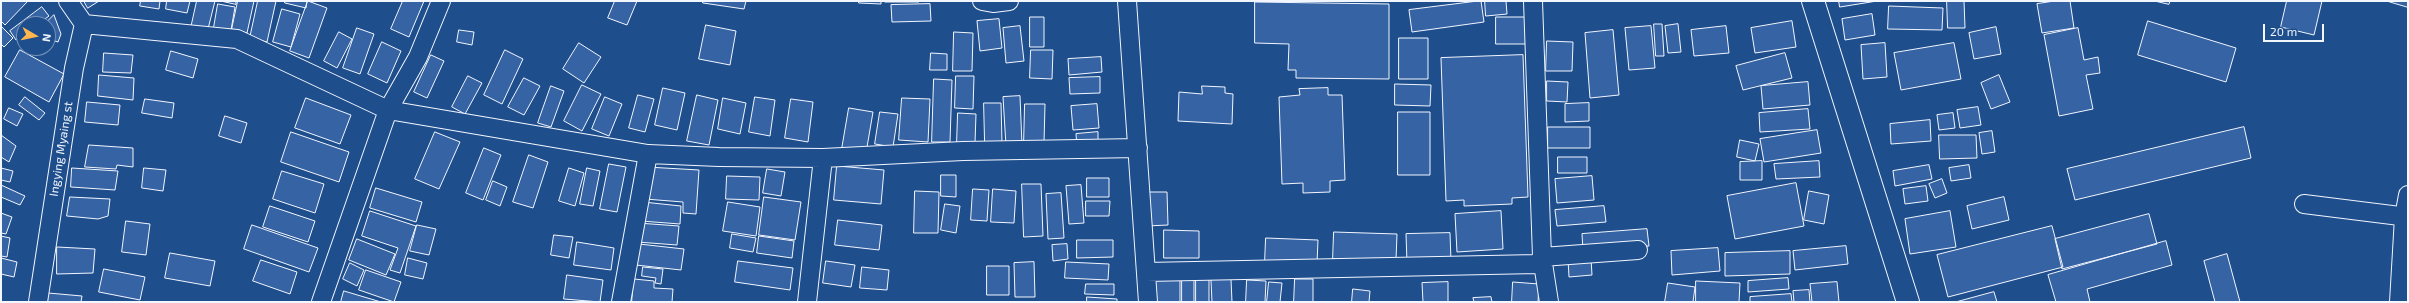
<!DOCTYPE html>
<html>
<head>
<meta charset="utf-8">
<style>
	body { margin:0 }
	#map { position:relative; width:2409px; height:303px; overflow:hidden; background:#1f4e8c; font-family:"Exo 2",sans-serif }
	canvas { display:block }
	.frame { position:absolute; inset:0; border:2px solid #f2f6ff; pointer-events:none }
	.north { position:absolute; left:16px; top:16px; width:40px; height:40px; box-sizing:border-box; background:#1f4e8c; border:1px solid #7391ba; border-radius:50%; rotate:99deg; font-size:11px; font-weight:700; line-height:16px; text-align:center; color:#f2f6ff }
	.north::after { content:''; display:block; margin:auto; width:14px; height:18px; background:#ffb74d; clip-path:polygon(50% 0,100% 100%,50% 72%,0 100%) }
	.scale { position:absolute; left:2263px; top:24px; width:61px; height:18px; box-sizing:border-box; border:2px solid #f2f6ff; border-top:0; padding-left:5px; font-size:12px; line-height:14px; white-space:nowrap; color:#f2f6ff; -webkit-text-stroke:3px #1f4e8c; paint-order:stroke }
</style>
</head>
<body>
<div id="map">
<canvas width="2409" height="303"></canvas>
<div class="frame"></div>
<div class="north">N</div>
<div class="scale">20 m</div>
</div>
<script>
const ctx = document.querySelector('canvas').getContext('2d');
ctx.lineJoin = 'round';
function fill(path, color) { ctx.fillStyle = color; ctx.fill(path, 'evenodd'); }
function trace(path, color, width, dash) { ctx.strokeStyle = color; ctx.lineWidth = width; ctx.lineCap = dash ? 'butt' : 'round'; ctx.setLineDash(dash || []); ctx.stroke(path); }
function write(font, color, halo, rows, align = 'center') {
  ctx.font = font + ' "Exo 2",sans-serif'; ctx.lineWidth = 3; ctx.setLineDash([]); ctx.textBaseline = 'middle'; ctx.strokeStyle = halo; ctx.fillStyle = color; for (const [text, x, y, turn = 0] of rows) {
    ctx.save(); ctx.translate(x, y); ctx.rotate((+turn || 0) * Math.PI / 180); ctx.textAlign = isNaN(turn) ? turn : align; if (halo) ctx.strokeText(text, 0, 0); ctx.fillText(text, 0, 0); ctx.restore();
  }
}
const building = new Path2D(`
	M1,1H28L5,25L1,21Z
	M84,1H99L88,8Z
	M141,1H160L159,9L140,6Z
	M167,1H190L187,13L166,9Z
	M197,1H215L207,33L191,28Z
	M221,1H236V4Z
	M238,1H254L247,33L232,29Z
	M258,1H276L267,42L250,38Z
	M285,1H307L306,8L285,3Z
	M308,1L327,8L309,58L290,51Z
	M403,1H424L409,37L391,29Z
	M615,1H637L627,25L608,18Z
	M703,1H746L744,9L703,3Z
	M859,1H881V4L859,3Z
	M885,1H919V2H885Z
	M1481,1L1484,22L1412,32L1409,10Z
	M1485,1H1506L1507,14L1486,16Z
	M1839,1H1877L1840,7Z
	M1947,1H1964L1965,28H1948Z
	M2055,1H2070L2074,28L2042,33L2037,4Z
	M2155,1H2170L2169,4Z
	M2287,1H2322L2314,35L2281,27Z
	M2387,1H2408V7Z
	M1255,2L1389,4V79L1296,78V70H1288L1289,44L1255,43Z
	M218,4L235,7L230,36L213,33Z
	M930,4L931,21L892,22L891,5Z
	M1889,6L1943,8L1942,30L1888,29Z
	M42,7L49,16L38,24H24V34L16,40L10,31Z
	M282,9L300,14L291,47L273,42Z
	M1872,14L1875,35L1845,40L1842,19Z
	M54,15L61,34L58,42L48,39V24H45Z
	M1030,17H1044V47H1030Z
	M1496,17H1531L1530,44H1496Z
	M999,19L1002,48L980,51L977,21Z
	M1792,21L1796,47L1755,53L1751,28Z
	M2148,21L2236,48L2226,82L2138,55Z
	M1654,24H1662L1664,56H1656Z
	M1678,24L1681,52L1668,53L1665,26Z
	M706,25L736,31L730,65L699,59Z
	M1,26L13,38L4,47L1,44Z
	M1020,26L1024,61L1006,63L1003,28Z
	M1651,26L1655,68L1629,70L1625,28Z
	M1726,26L1729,53L1694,56L1691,30Z
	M1996,27L2001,54L1974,59L1969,33Z
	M357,28L374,34L360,74L343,68Z
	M2078,28L2084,60L2098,57L2100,73L2086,75L2093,109L2059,116L2044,35Z
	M459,30L474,32L472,45L457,42Z
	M1613,30L1619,95L1590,98L1585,33Z
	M339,32L352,39L337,68L324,61Z
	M954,32L973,33L972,71H953Z
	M1399,38H1428V79H1399Z
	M1547,41L1573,42L1572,71H1546Z
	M382,42L401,51L387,83L368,74Z
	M579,43L601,57L584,83L563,69Z
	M1885,43L1887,77L1863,79L1861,45Z
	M1954,43L1961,79L1901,90L1894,53Z
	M20,50L64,74L49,102L5,77Z
	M505,50L523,59L502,104L484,95Z
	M1031,50H1053L1052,79L1030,78Z
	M171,51L198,59L193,78L166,70Z
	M104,53L133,55L131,73L103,72Z
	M931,53L947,54V70H930Z
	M1785,53L1792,78L1743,90L1736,66Z
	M431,55L444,61L427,98L414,92Z
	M1523,55L1528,197L1512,198V204L1464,206V200L1446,201L1441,58Z
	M1101,57L1102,72L1069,75L1068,59Z
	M99,75L134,78L133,100L98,96Z
	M1999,75L2010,102L1991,109L1981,83Z
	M468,76L482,83L465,114L452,107Z
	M956,76H974L973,109L955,108Z
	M1100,77V93L1070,94L1069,78Z
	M524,78L540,86L524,115L508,107Z
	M934,79L952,80L950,142H932Z
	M1547,81L1568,82L1567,102L1547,101Z
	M1808,82L1810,105L1763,109L1761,86Z
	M1395,84L1431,85L1430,106L1395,105Z
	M582,85L601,94L582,131L564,121Z
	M551,86L564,91L551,127L538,123Z
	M1202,86L1225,87V93L1233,94L1232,124L1178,121L1179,92L1202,94Z
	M663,88L685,93L677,130L655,125Z
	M1328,88V95H1342L1345,180L1330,181V192L1303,193V183L1282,184L1279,97L1300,95L1299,89Z
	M638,95L654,99L645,132L629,128Z
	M697,95L718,100L709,145L687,141Z
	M1020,96L1022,145L1006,146L1003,97Z
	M25,97L45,113L39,120L19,105Z
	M605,97L622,104L609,136L592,129Z
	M755,97L775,100L770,136L749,132Z
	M306,98L351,115L340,144L295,128Z
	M723,98L746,103L740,134L718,129Z
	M902,98L930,99L928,142L899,140Z
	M145,99L174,103L172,118L142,113Z
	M791,99L813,102L808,142L785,138Z
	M87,102L120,105L118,125L85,122Z
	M984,103H1001L1002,143H985Z
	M1589,103V121L1565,122V104Z
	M1025,104H1045L1044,143H1024Z
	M1097,104L1099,128L1073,130L1071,106Z
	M1978,107L1981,125L1960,128L1957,110Z
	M9,108L23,114L17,126L4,119Z
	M849,108L873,112L866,153L842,149Z
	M1808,109L1810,129L1760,132L1759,113Z
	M880,112L898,114L893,147L875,144Z
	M1398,112H1430V175H1398Z
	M958,113L976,114L975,143H957Z
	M1953,113L1955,128L1939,130L1937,115Z
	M225,116L247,123L241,143L219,136Z
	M1930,120L1931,141L1891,144L1890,124Z
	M1548,127H1590V148H1548Z
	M2244,127L2251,158L2075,200L2067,169Z
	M1817,130L1821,153L1764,162L1760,139Z
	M1992,131L1995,152L1982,154L1979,133Z
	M291,132L349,152L339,182L281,162Z
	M435,132L460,142L439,189L415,179Z
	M1098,132V145L1077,147L1076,134Z
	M1,135L16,146L9,162L1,157Z
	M1939,135H1976L1977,158L1940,159Z
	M1740,140L1759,144L1755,161L1737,157Z
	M89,145L133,148V167L117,165L116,169L85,167Z
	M484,148L501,155L483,200L466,193Z
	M529,155L548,162L533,208L513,202Z
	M1558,157H1587V173H1558Z
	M1762,161V180H1740V162Z
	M1819,161L1820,177L1776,179L1774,164Z
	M609,164L626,167L617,212L600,209Z
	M1929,165L1932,179L1895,186L1893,171Z
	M1969,165L1971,178L1951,181L1949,168Z
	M837,166L884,170L881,204L834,200Z
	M647,167L699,170L696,214L683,213V202L645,199Z
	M1,168L13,171L10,182L1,180Z
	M72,168L118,171L115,190L71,187Z
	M144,168L166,170L163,191L142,188Z
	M569,168L584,173L575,206L559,201Z
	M587,168L600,171L593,206L580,204Z
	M767,169L785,172L781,196L763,193Z
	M282,171L324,184L315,213L273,199Z
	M941,175H956V197L941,196Z
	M727,176L760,177L759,200L726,199Z
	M1592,176L1594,200L1557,203L1555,179Z
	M1087,178H1109V197H1087Z
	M1942,179L1947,193L1935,198L1929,184Z
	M493,181L507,187L500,206L486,200Z
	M1796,183L1804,226L1735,239L1727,196Z
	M1022,184H1041L1043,236L1024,237Z
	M1,185L25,196L20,205L1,197Z
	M1081,185L1084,223L1069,224L1066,186Z
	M1926,186L1928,201L1905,204L1903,189Z
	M376,188L422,202L416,222L370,208Z
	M973,189L989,190L987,221L971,220Z
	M993,189L1016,191L1014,223L991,222Z
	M915,191L939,192L938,233H914Z
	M1809,191L1829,195L1824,224L1804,220Z
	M1145,192H1167L1168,225L1146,226Z
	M1061,193L1064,238L1048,239L1046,194Z
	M70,197L110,199L108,216L98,219L67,216Z
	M764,197L801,202L795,240L759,235Z
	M2004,197L2009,220L1972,229L1967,206Z
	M1086,201H1110L1109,216H1086Z
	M643,202L681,206L680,224L641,221Z
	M728,202L760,207L756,236L723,231Z
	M945,204L960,206L956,233L941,230Z
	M270,206L315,221L308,242L263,227Z
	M1604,206L1606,222L1557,226L1555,210Z
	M370,211L416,226L400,273L390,270L398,248L362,236Z
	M1501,211L1503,249L1457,252L1455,214Z
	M1950,211L1956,247L1910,254L1905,219Z
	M1,213L12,217L6,234L1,233Z
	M2149,214L2157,244L2062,269L2055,239Z
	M838,220L882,225L879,250L835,245Z
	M126,221L150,224L146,255L122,252Z
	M638,223L679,226L677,245L637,242Z
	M252,225L318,248L309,272L244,249Z
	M417,225L436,229L429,255L410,251Z
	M2052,226L2063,267L1948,297L1937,255Z
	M1647,229L1649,246L1583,251L1582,234Z
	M1164,230L1199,231V258H1164Z
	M1334,232L1397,234L1396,260L1333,259Z
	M1450,233L1451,261L1407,263L1406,234Z
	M732,234L756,238L753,252L730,248Z
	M554,235L573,237L569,258L551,255Z
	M1,236L10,238L7,257L1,256Z
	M759,236L794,241L792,258L757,253Z
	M1266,238L1318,240L1317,264L1265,262Z
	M357,239L395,254L386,275L349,260Z
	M1077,240H1113V257L1077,258Z
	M2166,241L2172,265L2087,289L2090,302H2056L2048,275Z
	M577,242L614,248L611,270L574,265Z
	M639,244L684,249L681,270L636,265Z
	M1067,244L1068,259L1053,261L1052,245Z
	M1846,246L1848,264L1795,270L1793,251Z
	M57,247L95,249L93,273L57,274Z
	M1718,248L1720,271L1672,275L1671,251Z
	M1790,251V274L1725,276V253Z
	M170,253L215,261L210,286L165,278Z
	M2227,254L2240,302H2215L2204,261Z
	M1,258L17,262L14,277L1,274Z
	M408,258L427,263L423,279L405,275Z
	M1591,258L1592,275L1569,277L1568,259Z
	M261,260L297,272L290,294L253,281Z
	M738,261L793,268L790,290L735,282Z
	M826,261L855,265L851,287L823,283Z
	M1034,262L1035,297H1015L1014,263Z
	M1066,262L1109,264L1108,280L1065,278Z
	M350,263L364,270L357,286L343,279Z
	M987,266H1009V295H987Z
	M643,267L663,269L661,284L655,283L656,278L642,276Z
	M862,267L889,270L887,290L860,288Z
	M104,269L145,277L140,300L99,292Z
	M366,270L401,282L394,302L359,290Z
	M567,275L603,280L600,302L564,299Z
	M1196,275H1209V302H1196Z
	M1152,277H1180V302H1152Z
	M1182,277H1194V302H1182Z
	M1788,278L1789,289L1748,292V281Z
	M634,279L654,281V288L673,289L672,302H632Z
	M1231,279L1232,302H1212L1211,280Z
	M1295,279H1313V302H1294Z
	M1247,280L1266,281L1265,302H1246Z
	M1696,281L1740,283L1739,302H1696Z
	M1269,282L1282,283L1280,302H1267Z
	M1448,282V302H1423L1422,283Z
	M1513,282L1539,284L1538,302H1512Z
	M1837,282L1839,302H1812L1810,284Z
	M1668,283L1695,287L1693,302H1665Z
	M1086,284H1114V295L1085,294Z
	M1353,289L1370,291L1369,302H1352Z
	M1809,290L1810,302H1794L1793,291Z
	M344,291L381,302H341Z
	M1994,292L1997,302H1956Z
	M48,293L82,296L81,302H48Z
	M1791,294L1792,302H1750V297Z
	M1087,297L1117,299V302H1087Z
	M1491,297L1492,302H1474L1473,298Z`);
fill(building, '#3563a3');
trace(building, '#f2f6ff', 1);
const street = new Path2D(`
	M982,1L993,3L1009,1
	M1127,1L1148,302
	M1533,1L1542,257L1549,302
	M84,24L237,39L388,110L648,154L719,157L823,158L963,151L1138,148
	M2304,204L2408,217
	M1146,272L1537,264L1542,257L1638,250
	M38,302L74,68L84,24L68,1
	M321,302L388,110L418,57L441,1
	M621,302L648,154
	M807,302L823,158
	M2399,302L2404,217L2408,195`);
const secondary = new Path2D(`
	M1813,1L1908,302`);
trace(street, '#f2f6ff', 20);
trace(secondary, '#f2f6ff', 24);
trace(street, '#1f4e8c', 18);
trace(secondary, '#1f4e8c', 22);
write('12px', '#f2f6ff', '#1f4e8c', [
	["Ingying Myaing st",61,149,-81]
]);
</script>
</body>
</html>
